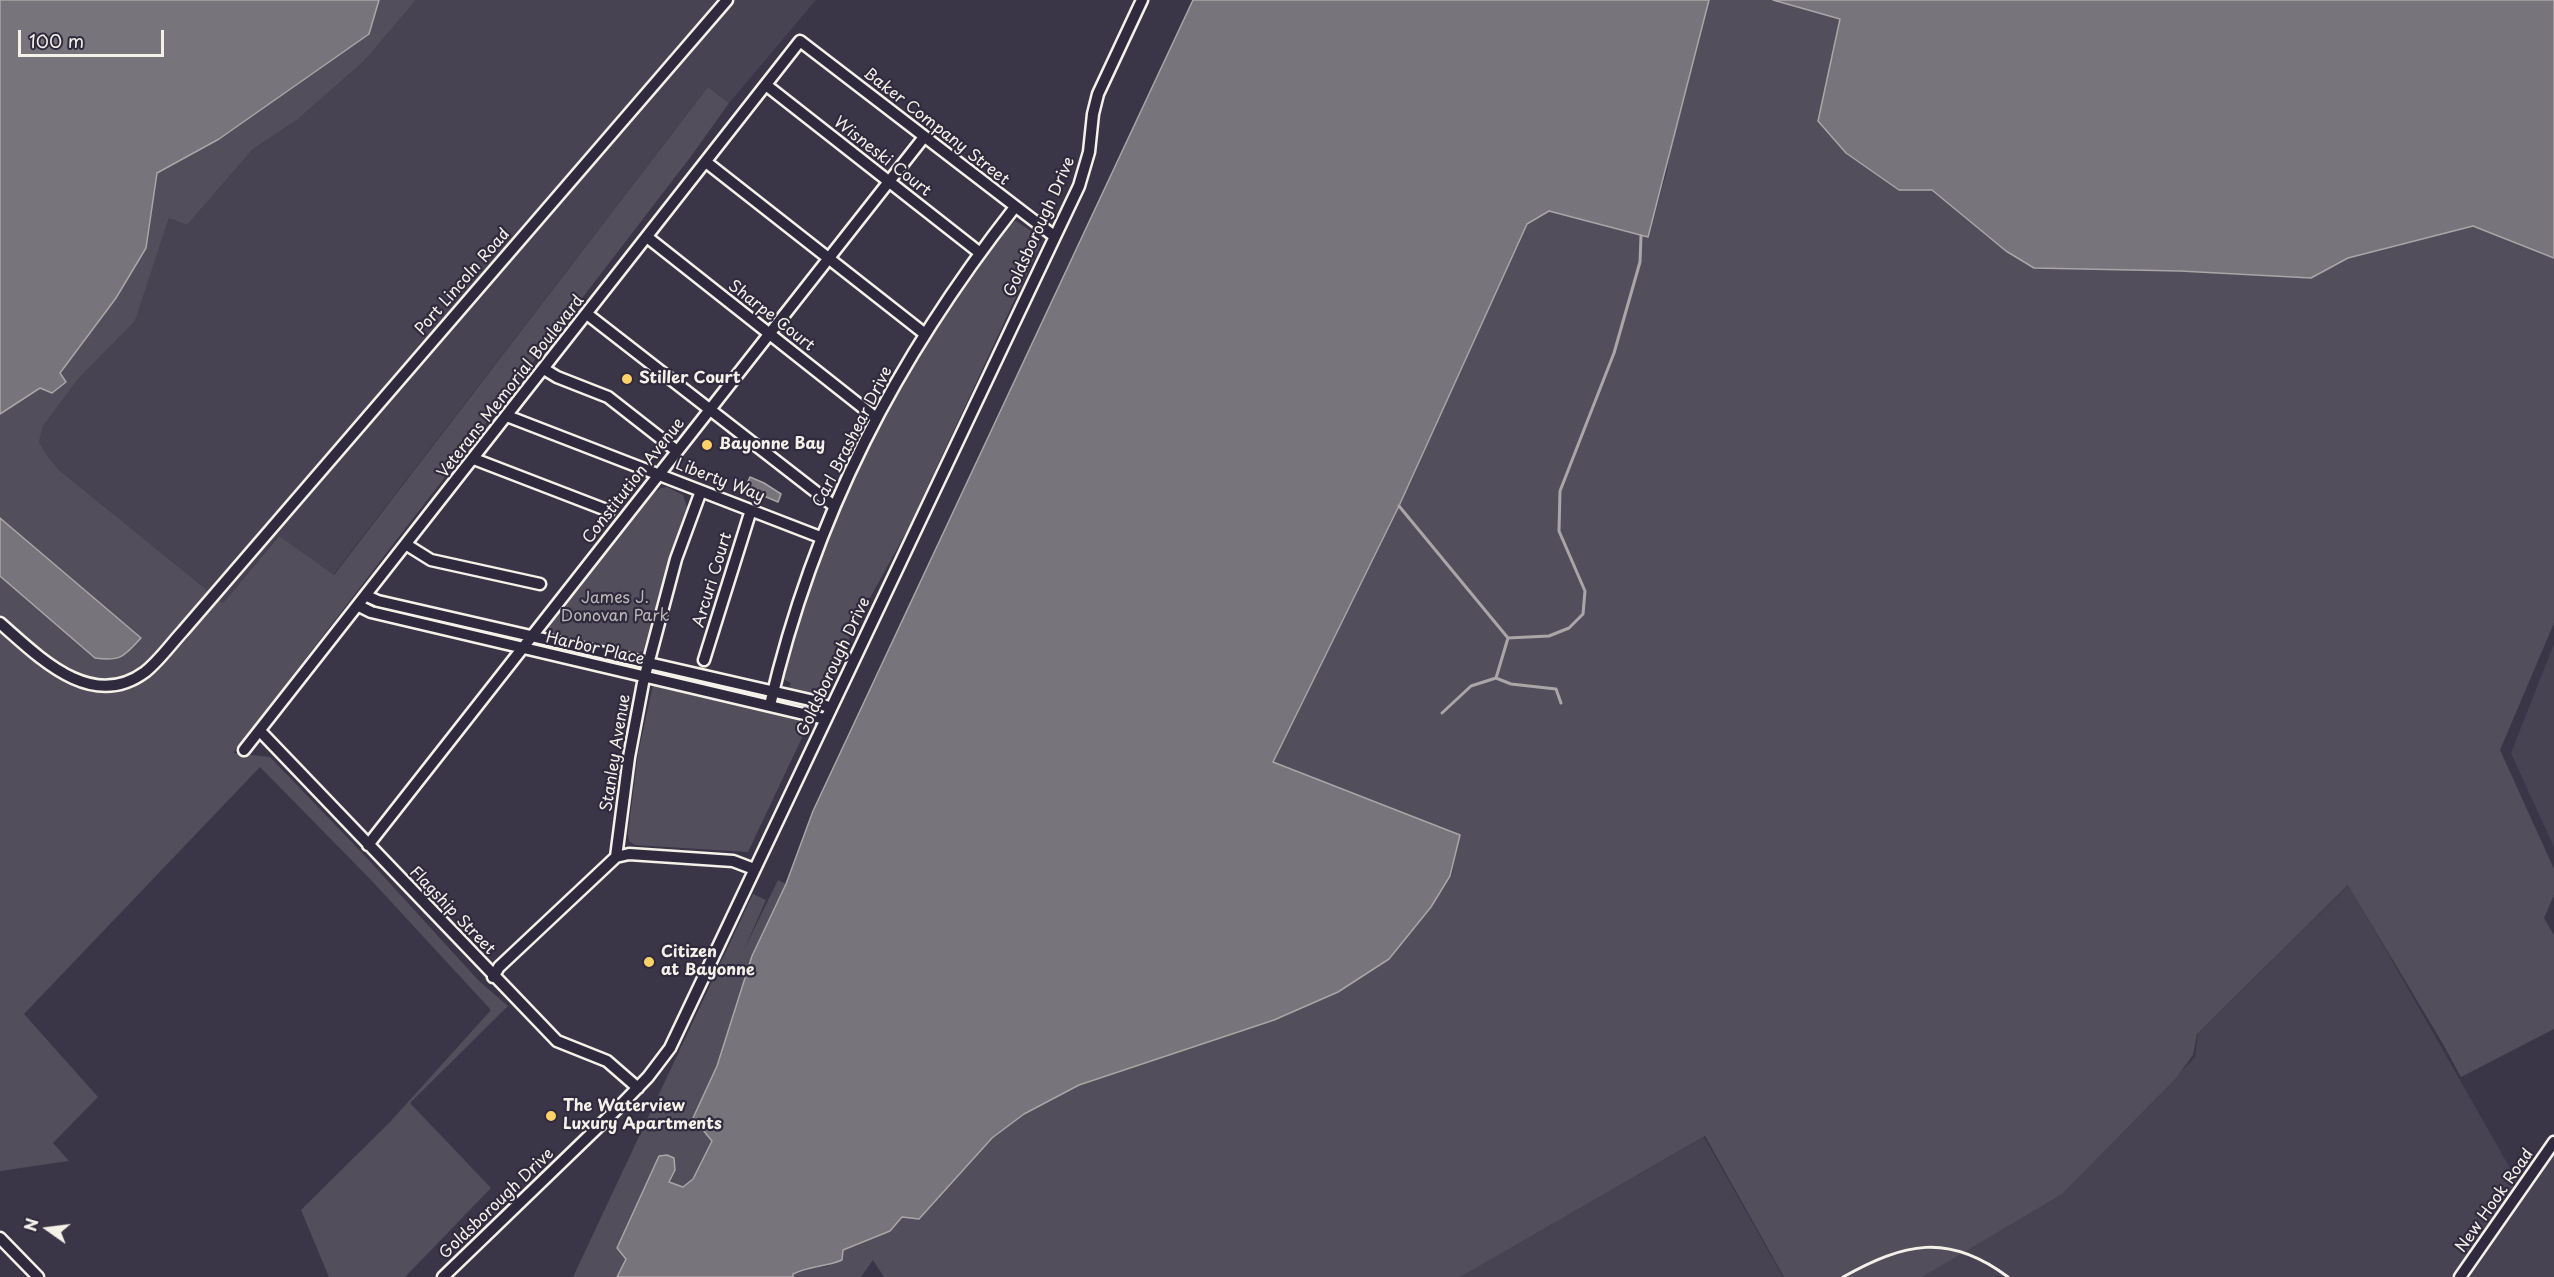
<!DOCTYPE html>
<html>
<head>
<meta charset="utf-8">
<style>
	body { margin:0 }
	#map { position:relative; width:2554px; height:1277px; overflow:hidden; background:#3b3647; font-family:"Playpen Sans",sans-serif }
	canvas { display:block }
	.north { position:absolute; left:18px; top:1199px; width:60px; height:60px; -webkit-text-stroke:4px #2f2a3d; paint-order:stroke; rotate:284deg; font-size:16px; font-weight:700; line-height:24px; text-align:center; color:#f4f1e8 }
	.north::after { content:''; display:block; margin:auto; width:21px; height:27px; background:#f4f1e8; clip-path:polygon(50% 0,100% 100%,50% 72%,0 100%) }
	.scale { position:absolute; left:18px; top:30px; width:146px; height:27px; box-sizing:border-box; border:3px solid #f4f1e8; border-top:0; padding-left:8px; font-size:18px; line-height:21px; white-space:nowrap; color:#f4f1e8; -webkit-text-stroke:4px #2f2a3d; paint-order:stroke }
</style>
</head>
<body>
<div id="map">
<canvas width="2554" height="1277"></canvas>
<div class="north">N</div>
<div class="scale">100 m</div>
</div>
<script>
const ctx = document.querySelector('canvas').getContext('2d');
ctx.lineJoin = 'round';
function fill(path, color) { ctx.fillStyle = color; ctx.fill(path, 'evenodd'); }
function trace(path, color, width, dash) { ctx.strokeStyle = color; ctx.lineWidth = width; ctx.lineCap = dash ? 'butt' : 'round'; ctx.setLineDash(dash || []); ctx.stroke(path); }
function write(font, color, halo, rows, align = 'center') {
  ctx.font = font + ' "Playpen Sans",sans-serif'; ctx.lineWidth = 4.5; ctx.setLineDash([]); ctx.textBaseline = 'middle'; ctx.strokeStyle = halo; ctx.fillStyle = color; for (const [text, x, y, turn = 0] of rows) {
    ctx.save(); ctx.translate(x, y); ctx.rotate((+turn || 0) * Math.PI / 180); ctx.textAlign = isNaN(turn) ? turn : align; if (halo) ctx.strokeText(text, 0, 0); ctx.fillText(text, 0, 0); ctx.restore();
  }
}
fill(new Path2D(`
	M416,0H816L729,103L708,87L333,575L278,536L223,603L60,471L48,457L39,442L43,426L78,379L135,321L169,218L187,225L253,149L298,119L364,61Z
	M2554,644V847L2511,753Z
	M2349,885L2519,1184L2554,1140V1277H1921L2063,1193L2195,1057L2198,1033Z
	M1704,1137L1783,1277H1459Z`), '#484352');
fill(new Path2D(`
	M0,0L125,178L349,0H416L364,61L298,119L253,149L187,225L169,218L135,321L78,379L43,426L39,442L48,457L60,471L223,603L279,536L334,575L708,87L729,103L692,155L233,753L270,757L365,856L479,981L508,1006L410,1103L491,1188L405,1277H329L301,1210L390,1122L491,1010L371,880L260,767L24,1014L98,1097L53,1143L69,1161L0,1171V576L95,658L141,638L0,518Z
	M1709,0H1773L1840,19L1846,153L1899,190H1932L2006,251L2180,271L2311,278L2348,258L2473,226L2554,258V623L2500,750L2554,869V895L2544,918L2554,935V1029L2461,1077L2443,1044L2348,885L2197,1034L2193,1055L2176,1078L2062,1194L1922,1277H1784L1705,1136L1460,1277H884L873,1260L861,1277H793V1274L803,1269L828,1266L843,1250L890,1231L902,1216L919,1219L992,1138L1024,1114L1079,1085L1274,1020L1338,992L1389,959L1431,907L1452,875L1459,835L1273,763L1400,506L1527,223L1549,211L1648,237L1667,171L1670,149Z
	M1016,221L1037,235L1040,245L908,529L860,616L825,689L817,688L814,695L789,688L791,683L783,679C812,523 915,351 1010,224Z
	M667,487L683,495L687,507L643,651L633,654L553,635L549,632L548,628L653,493L661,488Z
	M653,685H659L802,718V725L807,727L748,852L635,845L629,841L628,833L638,754Z
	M778,880L786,884L752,956L717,1066L693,1117L712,1141L693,1179L683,1187L668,1182L675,1170L659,1156L617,1248L626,1259L617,1277H573L753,894L766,900L743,952Z`), '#534e5c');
const water = new Path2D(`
	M0,0H379L369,34L219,139L157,173L146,248L116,298L60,373L66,382L52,393L40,388L0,414Z
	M1193,0H1709L1648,237L1549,211L1527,224L1399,506L1273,762L1460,835L1450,876L1431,907L1389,959L1338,992L1274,1020L1079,1085L1024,1114L992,1138L919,1219L902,1217L890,1231L843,1250L842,1260C826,1267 809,1266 793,1274V1277H617L626,1259L617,1248L659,1156L667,1155L674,1158L675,1170L669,1182L683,1187L693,1179L712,1141L693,1118L717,1066L752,956L786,884L813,811Z
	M1773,0H2554V258L2473,226L2348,258L2311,278L2180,271L2034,268L2006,251L1932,190H1899L1846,153L1818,121L1840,19Z
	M750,477L764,483L781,494L778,502L745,488Z
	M0,518L141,638C125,656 120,662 95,658L0,576Z`);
fill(water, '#78747b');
trace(water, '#aaa6a7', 1.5);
trace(new Path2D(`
	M1399,506L1508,638L1549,636L1569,628L1583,614L1585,591L1559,531L1560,491L1614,353L1640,262L1641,236
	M1496,678L1511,684L1556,689L1561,703
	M1442,713L1471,686L1496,678L1508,638`), '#aaa6a7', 3);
const minor = new Path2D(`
	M766,85L980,253
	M706,162L925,334
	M647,237L876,418
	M587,314L834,506
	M544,369L557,377L608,397L677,451
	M507,416L820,537
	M474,459L609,511
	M407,545L431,560L540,584
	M367,596L378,601L810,700L831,708
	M359,606L371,612L825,719
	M0,623C38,656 91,712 145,672C159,661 171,644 183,631L727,0
	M704,660L751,510
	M770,705C814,516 896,359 1015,207
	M260,731L557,1041L607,1061L638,1088
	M244,750L800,41L1054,236
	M368,845L924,137
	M616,857L629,854L733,861L754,869
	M493,977L499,967L616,857L629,757L643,683L676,559L701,491
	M0,1238L38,1277
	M443,1277L619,1107L648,1077L670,1048L1079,186L1089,152L1093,114L1098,94L1142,0
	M2460,1277L2554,1142`);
trace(minor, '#f4f1e8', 15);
trace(minor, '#2f2a3d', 10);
trace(new Path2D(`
	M1843,1277C1904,1243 1948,1232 2008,1277`), '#f4f1e8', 3);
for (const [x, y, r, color] of [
	[627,379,6,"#ffd166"],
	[707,445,6,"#ffd166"],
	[649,962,6,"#ffd166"],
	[551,1116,6,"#ffd166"]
]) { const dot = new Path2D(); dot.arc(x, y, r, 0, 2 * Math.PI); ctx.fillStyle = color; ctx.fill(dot); trace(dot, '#2f2a3d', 2); }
write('16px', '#f4f1e8', '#2f2a3d', [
	["Baker Company Street",936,127,38],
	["Wisneski Court",882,157,38],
	["Goldsborough Drive",1040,227,-66],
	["Port Lincoln Road",463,282,-49],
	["Sharpe Court",771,316,38],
	["Veterans Memorial Boulevard",511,387,-52],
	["Carl Brashear Drive",853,437,-63],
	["Constitution Avenue",634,481,-52],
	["Liberty Way",720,481,21],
	["Arcuri Court",713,580,-73],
	["Harbor Place",595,649,13],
	["Goldsborough Drive",834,667,-65],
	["Stanley Avenue",616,753,-81],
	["Flagship Street",452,911,46],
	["New Hook Road",2495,1201,-55],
	["Goldsborough Drive",497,1204,-44]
]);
write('bold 16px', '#f4f1e8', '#2f2a3d', [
	["Stiller Court",639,379],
	["Bayonne Bay",719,445],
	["Citizen",661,953],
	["at Bayonne",661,971],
	["The Waterview",563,1107],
	["Luxury Apartments",563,1125]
], 'left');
write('16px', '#bcb8b7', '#2f2a3d', [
	["James J.",615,599],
	["Donovan Park",615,617]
]);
</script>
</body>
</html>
